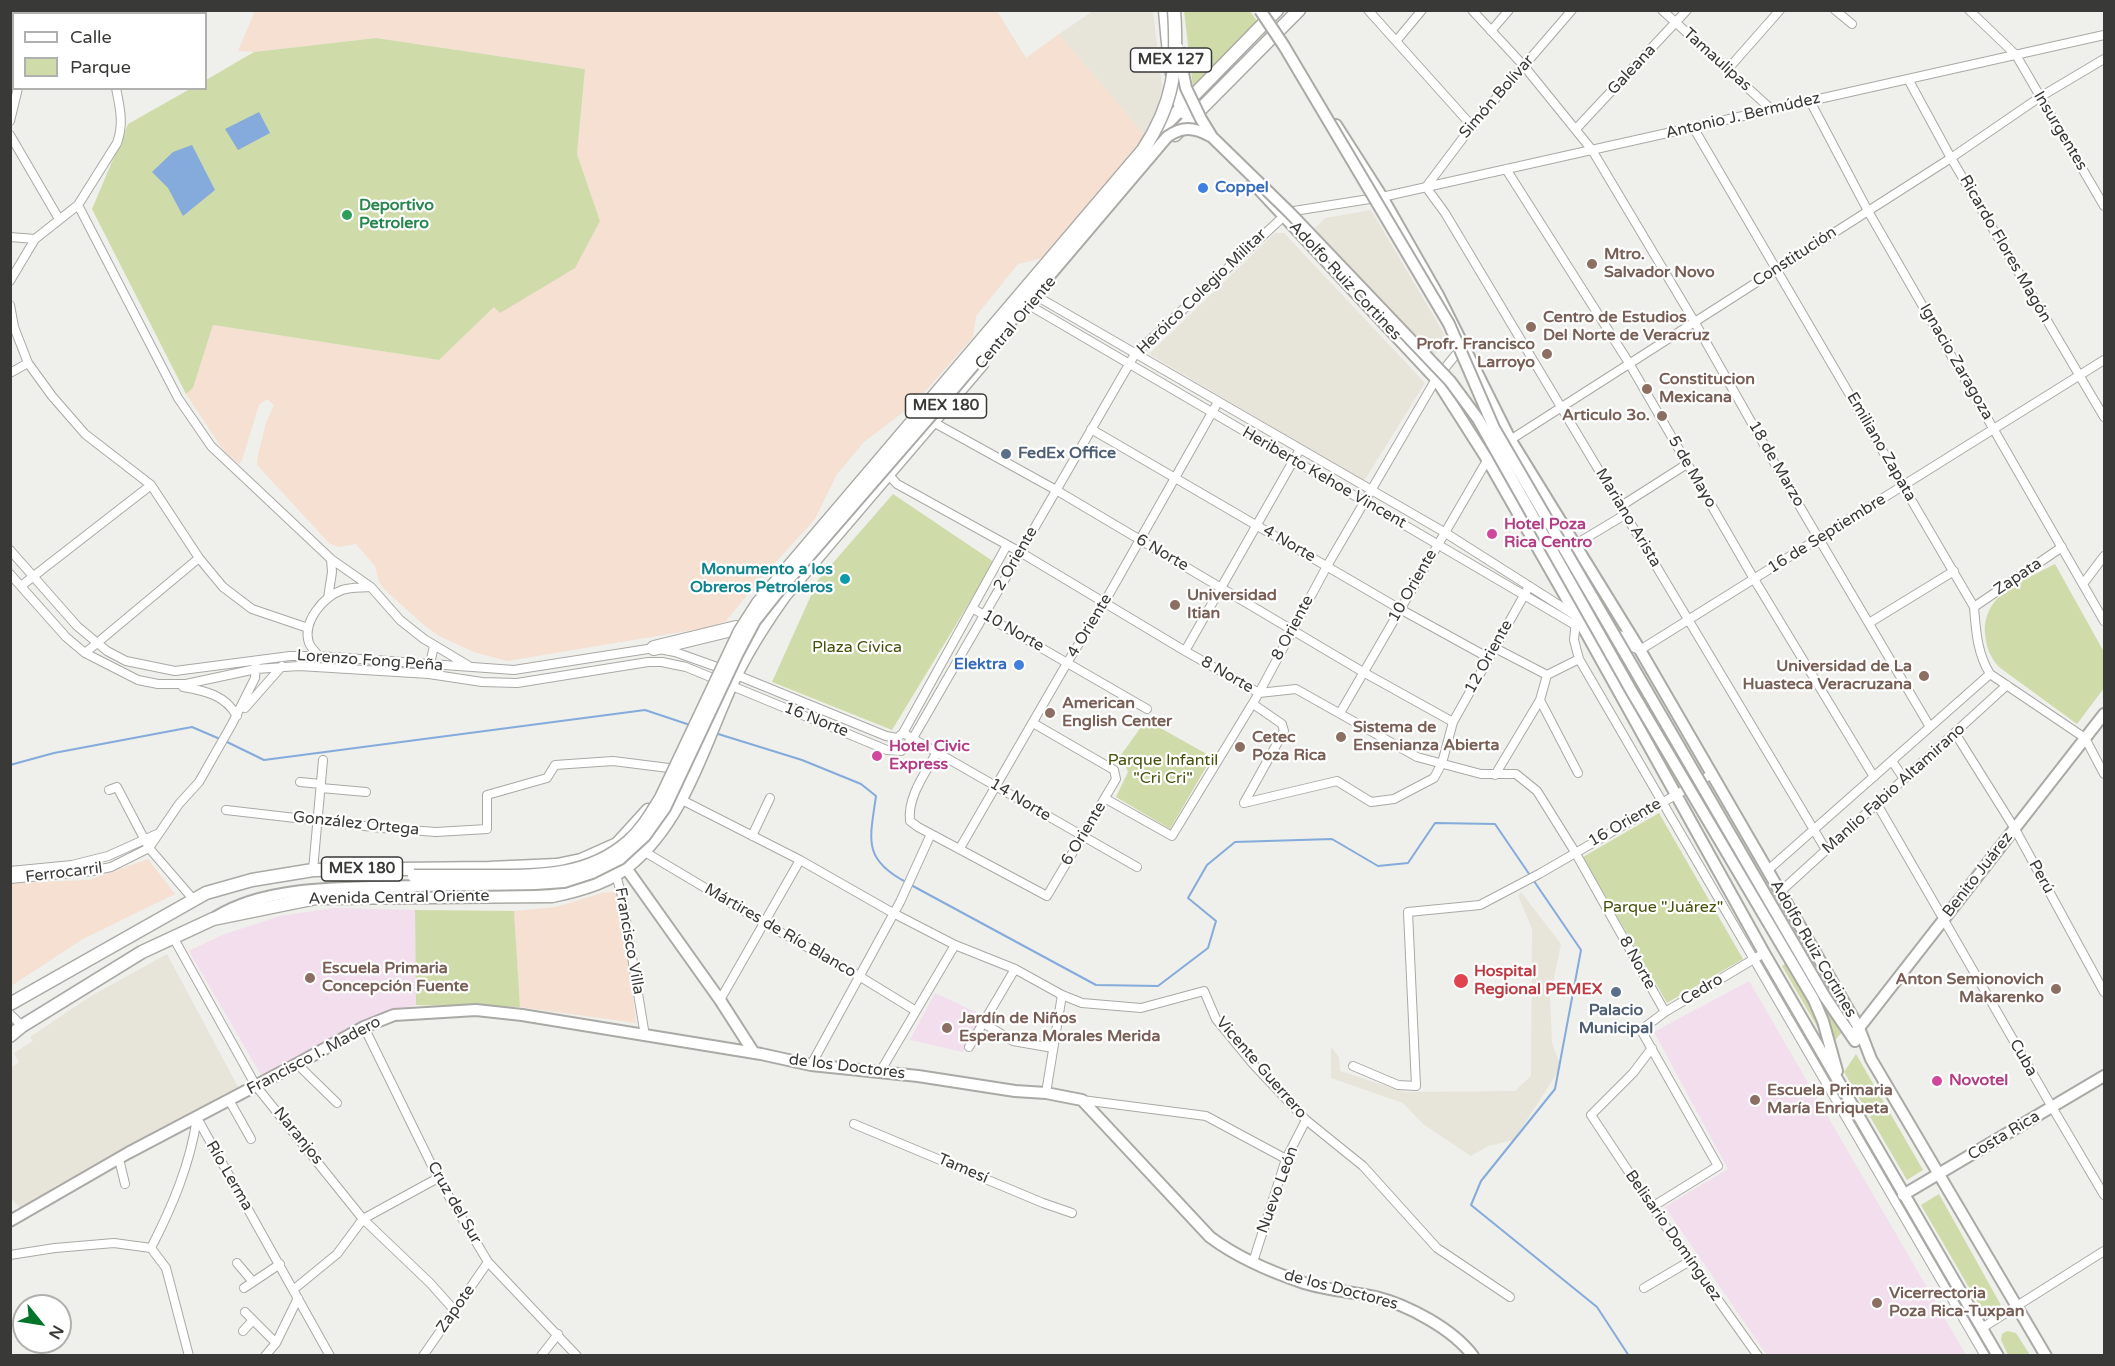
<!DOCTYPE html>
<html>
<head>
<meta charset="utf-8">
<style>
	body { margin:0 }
	#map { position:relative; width:2115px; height:1366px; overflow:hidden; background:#efefeb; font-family:"Varela Round",sans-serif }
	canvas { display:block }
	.frame { position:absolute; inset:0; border:12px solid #393937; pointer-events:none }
	.legend { position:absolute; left:12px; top:12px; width:195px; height:78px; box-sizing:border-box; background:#fff; border:2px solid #b0b0af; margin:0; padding:8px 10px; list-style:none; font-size:18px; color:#393937 }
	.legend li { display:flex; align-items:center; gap:12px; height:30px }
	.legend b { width:30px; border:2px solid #b0b0af }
	.north { position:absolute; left:12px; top:1294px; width:60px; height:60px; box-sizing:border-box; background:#fff; border:2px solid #b0b0af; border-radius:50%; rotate:120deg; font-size:16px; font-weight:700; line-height:24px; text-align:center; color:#393937 }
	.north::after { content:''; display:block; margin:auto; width:21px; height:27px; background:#00752a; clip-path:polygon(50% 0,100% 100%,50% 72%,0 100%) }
</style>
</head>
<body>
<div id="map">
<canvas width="2115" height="1366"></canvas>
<div class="frame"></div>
<ul class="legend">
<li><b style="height:8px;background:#fff"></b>Calle</li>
<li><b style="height:16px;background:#d0dbaa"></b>Parque</li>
</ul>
<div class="north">N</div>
</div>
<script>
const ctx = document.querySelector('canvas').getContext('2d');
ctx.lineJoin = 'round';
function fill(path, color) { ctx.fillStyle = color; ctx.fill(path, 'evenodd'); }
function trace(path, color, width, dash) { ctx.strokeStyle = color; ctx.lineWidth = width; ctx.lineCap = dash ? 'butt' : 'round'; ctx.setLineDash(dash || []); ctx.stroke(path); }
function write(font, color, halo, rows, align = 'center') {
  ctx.font = font + ' "Varela Round",sans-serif'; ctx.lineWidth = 4.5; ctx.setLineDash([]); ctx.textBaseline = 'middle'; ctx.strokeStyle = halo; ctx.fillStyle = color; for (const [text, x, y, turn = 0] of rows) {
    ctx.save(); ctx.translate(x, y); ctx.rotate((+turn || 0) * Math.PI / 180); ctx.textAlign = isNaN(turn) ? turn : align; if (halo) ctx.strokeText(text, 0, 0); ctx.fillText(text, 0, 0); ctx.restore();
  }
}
fill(new Path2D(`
	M1093,11H1153L1162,87L1158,105L1146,136L1059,34Z
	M1371,210L1446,337L1431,361L1311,232L1325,218Z
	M1275,233H1284L1425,383L1364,481L1149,354Z
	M1521,892L1561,944L1550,996L1552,1043L1561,1067L1514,1140L1488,1146L1471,1156L1423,1124L1403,1103L1331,1078V1047L1339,1057L1340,1071L1404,1092L1515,1091L1531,1076L1532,929L1518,895Z
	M167,954L238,1087L181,1118L24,1213L11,1198V1068L19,1062L14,1053L33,1041L30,1037L91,996Z`), '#e7e4da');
fill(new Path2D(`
	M255,11H997L1026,58L1059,34L1146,136L1042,258L1018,264L976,316L973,337L914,404L864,442L837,474L815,519L755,585L726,621L711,627L507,661L474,652L439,636L424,625L384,589L379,582L375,566L356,544L339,547L330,544L257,465L258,455L266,423L274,405L267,399L259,405L242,460L239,464L224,451L186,394L193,388L213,325L439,360L494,307L500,313L600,221L577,154L585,69L376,38L254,52L238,51Z
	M148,859L175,894L83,939L11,986V883L89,880Z
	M613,892L618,893L621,898L636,1023L520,1007L514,911L556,907L602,893Z`), '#f5e0d2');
fill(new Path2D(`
	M333,908L415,910L416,1005L392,1010L261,1075L189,951L222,935L280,916Z
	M1749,981L1889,1222L1966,1355H1767L1665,1207L1728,1169L1654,1032Z
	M935,993L984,1016L963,1052L910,1040Z`), '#f2deed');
fill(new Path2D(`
	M1184,11H1250L1257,21L1193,88Z
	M376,38L585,69L577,154L600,221L575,268L500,313L494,307L439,360L213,325L193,388L186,394L92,209L128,124L190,89L206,88V80L254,52Z
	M893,494L994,562L892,730L772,682L818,580Z
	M2055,564L2104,652V688L2077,724L1999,667C1990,657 1986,647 1985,633C1983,593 2025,580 2055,564Z
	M1146,720L1212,757L1170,829L1116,797L1128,772L1121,755Z
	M1659,813L1743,959L1667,1003L1583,857Z
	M415,910L514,911L520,1007L416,1005Z
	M1799,954L1843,1031L1829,1047L1782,966Z
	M1856,1054L1923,1170L1907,1180L1844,1072Z
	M1939,1194L2002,1307L1985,1315L1921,1205Z
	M2007,1331L2016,1333L2030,1355H2008L2001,1340L2002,1334Z`), '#d0dbaa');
fill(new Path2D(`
	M259,112L270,133L238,150L225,129Z
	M192,145L215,190L183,216L168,188L152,172L173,152Z`), '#84abdb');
trace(new Path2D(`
	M715,733L802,760L861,784L876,796C870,839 862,859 906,882
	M225,741L264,760L645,710L690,725
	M10,765L54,753L192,727L220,739
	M911,885L1096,985L1158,986L1208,948L1216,921L1188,898L1207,865L1235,842L1332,839L1378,866L1408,863L1435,823L1495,824L1581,950L1555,1089L1481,1181L1471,1205L1597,1307L1629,1356`), '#84abdb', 2);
const street = new Path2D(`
	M99,10L100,14
	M1368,10L1472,126
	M1472,10L1524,66L1592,150L1694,321L1783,478L1930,727
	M1572,10L1472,126L1426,187L1445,213L1826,850
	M1662,10L1772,110
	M1835,10L1852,24
	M1969,10L2016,55L2104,206
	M1491,31L1509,10
	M1397,40L1422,10
	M1728,69L1780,10
	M1908,79L1951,158L2104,417
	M1810,101L1868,211L2104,621
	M10,121L18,88
	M1693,127L1974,607C1976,631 1977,653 1990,674L2085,738L2104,774
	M1576,129L1687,10
	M10,135L59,219
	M1506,169L1629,363L1754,579L1874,777
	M78,205L178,398L211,446L331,559L371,587L400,620L424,639L469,666
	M10,237L35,239
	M10,281L35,239L78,205L117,143C124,124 120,108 116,88
	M1031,293L1444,532L1573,614
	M1022,301L1524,595L1575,625L1640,650L2104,360
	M10,305L14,327L28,363L52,396L85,434L151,485L199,558L223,587L252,609L308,628
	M10,373L28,363
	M933,422L1056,490L1363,672L1453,722
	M1091,429L1400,609L1489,658
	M1507,442L1951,158L2040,97L2104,59
	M886,472L897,484L1020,552L1185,651L1259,693L1296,689L1417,757L1481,774H1516L1537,791L1575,852L1665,1012
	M1621,506L1687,464
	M1576,544L1626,514
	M10,550L77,626L107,651L126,661L175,671L290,656H319L514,670L654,648L675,652L717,667L886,736L897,738L903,733L1007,545
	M10,574L66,637L85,653L138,680L158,684H186L256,669L299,666L429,674L482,682L517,683L648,662H662L686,667L887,750L901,751L913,738L1135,354L1284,216L1294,211L1382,197L2104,35
	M2083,584L2104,556
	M21,586L151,485
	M328,598L332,572L331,559
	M1974,607L2062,547
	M972,608L1147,709
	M1576,620L1574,640L1579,659L1985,1356
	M1592,623L1635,642
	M1869,623L1954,571
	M1495,648L1547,675
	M1185,651L1300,449
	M85,653L199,558
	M321,658C317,654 311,648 309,643C302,622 323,597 342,590C351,587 361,588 371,587
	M429,668L434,646
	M183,687C206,691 225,695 237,716
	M1540,700L1578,773
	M245,708L282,666
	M1340,713L1489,457
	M903,733L1137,867
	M1955,733L2015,829L2104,992
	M937,752C926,772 907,797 910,821L918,827L1047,896L1116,779L1114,770L1033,723
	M1892,761L1904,779
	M1495,775L1540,700L1547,675L1579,659
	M300,782L321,784
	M321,788L366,792
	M109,790L117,787L149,848L193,899
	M680,799L800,860L893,913L955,945L1015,969L1062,995L1082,1003L1141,1008L1204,991L1216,1019L1253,1064L1306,1120L1363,1166L1437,1248L1510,1297
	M1106,799L1172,836L1259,693L1327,566L1436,379L1462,347
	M1244,803L1337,781L1371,802L1394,799L1434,778L1442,763L1453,722L1527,590
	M1244,803L1284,731L1282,724L1253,704
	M1877,804L2052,1107L2104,1195
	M226,810L382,828L436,832L487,829V795L547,778L555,765L613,761L669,768
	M752,836L770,798
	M960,848L1067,663L1104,603L1218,402
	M645,852L764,923L859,976L916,1011
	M611,858L622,896L645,1036
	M313,870L323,760
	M1768,870L1990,674
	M10,871L72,865L108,856L157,834
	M10,879L92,871L111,867L149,848L179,804L199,782L232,724L255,678L256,666
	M1780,892L2007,685
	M173,937L256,1086L363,1219L430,1283L455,1311
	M720,1000L800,860
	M10,1014L22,1026
	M983,1023L1013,1041L1053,1048
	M364,1027L438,1178L488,1262L577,1356
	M969,1047L1015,969
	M1652,1048L1633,1073L1591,1115L1652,1207L1758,1356
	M297,1064L337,1103
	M811,1065L900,902L931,834
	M1353,1066L1398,1085L1416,1086L1408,912L1480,905L1539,874L1712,774
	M880,1072L955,945
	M1046,1093L1062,995
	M229,1100L251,1139
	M1082,1100L1206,1116L1286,1159
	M197,1118L330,1356
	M854,1124L1043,1203L1072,1213
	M119,1159L125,1184
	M1652,1207L1718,1166L1641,1030L1665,1012L1764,953
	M151,1248C172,1207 190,1165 197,1118
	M10,1255L55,1248L114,1243L151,1248L166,1268L189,1356
	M1253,1262L1286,1159L1306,1120
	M237,1263L253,1282
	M244,1288L280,1264
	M1644,1288L1690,1261
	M293,1290L337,1254L363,1219L438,1178
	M245,1312L276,1343
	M1982,1328L2104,1251
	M243,1331L253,1320
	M265,1356L276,1343L298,1298
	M423,1356L488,1262
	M541,1356L558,1334`);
const secondary = new Path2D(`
	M1336,125L1382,197L1438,295L1510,439L1640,650L1859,1028L1871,1059L2046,1356
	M1253,183L1436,379L1487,459L1584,629L1764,953L1998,1356
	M623,860L626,868L720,1000L754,1053
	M216,917C268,884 353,888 414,886
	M1825,997L1855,1041
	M1814,1000L1823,1021L1837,1071
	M1852,1037L2104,714
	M1903,1195L2104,1076
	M10,1221L128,1153L297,1064L364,1027L394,1015L476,1010L522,1015L761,1054L811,1065L918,1076L1015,1091L1046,1093L1082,1100L1210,1237C1238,1258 1271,1272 1304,1283C1327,1290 1353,1292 1376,1297C1408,1305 1453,1329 1473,1356`);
const primary = new Path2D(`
	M1165,10C1167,33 1171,97 1185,113
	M1175,135L1299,10
	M1152,138L1277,10
	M10,1004L206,893L252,880L313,870L489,868L557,865L581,860L617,844L648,810
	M10,1036L22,1026L142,952L213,919L316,898L552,896C577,891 608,883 628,866C683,822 703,746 731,685C746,652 765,623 785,595L982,364`);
const highway = new Path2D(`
	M654,648L736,628`);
trace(street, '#aaa9a6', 10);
trace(secondary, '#aaa9a6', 14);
trace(primary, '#aaa9a6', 15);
trace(highway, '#aaa9a6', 16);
trace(street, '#fff', 8);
trace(secondary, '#fff', 10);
trace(primary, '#fff', 12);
trace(highway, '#fff', 14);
const secondaryBridge = new Path2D(`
	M1260,10L1284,46L1449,324L1494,428L1825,997
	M1178,48L1186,88L1201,119L1212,137L1290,213L1450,381L1478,419L1632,692L1814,1000
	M414,886L535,884L564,882L592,873L620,859L645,836L665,808L737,655L755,621L778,592L934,412L1167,137C1182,126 1194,127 1210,136`);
const primaryBridge = new Path2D(`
	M414,876C440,876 467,876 493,876C541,876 589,876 628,842C642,830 651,814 661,798L740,631L758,603L1143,150C1174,103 1178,66 1174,10`);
trace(secondaryBridge, '#aaa9a6', 14, []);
trace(primaryBridge, '#aaa9a6', 15, []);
trace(secondaryBridge, '#fff', 10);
trace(primaryBridge, '#fff', 12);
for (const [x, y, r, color] of [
	[1203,188,6,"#3f7fe0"],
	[347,215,6,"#2e9e5b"],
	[1592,264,6,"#8d6e63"],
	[1531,327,6,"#8d6e63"],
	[1547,354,6,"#8d6e63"],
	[1647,389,6,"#8d6e63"],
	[1662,416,6,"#8d6e63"],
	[1006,454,6,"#5c6f8a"],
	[1492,534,6,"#d1479c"],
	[845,579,6,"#0f9aa8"],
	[1175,605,6,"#8d6e63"],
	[1019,665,6,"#3f7fe0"],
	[1924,676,6,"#8d6e63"],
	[1050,713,6,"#8d6e63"],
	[1341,737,6,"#8d6e63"],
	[1240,747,6,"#8d6e63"],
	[877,756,6,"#d1479c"],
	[310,978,6,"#8d6e63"],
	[1461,981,8,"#e0444e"],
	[2056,989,6,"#8d6e63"],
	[1616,992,6,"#5c6f8a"],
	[947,1028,6,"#8d6e63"],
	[1937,1081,6,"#d1479c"],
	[1755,1100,6,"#8d6e63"],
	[1877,1303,6,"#8d6e63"]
]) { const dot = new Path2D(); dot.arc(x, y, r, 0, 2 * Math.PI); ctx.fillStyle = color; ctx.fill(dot); trace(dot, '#fff', 2); }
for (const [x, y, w] of [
	[1171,60,81],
	[946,406,81],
	[362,869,81]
]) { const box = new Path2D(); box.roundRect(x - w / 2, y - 12, w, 24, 4.5); ctx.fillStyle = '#fff'; ctx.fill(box); trace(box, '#393937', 1.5); }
write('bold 15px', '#393937', null, [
	["MEX 127",1171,60],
	["MEX 180",946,406],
	["MEX 180",362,869]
]);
write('16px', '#393937', '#fff', [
	["Tamaulipas",1717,60,42],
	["Galeana",1632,70,-47],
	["Simón Bolívar",1497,97,-49],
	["Antonio J. Bermúdez",1743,116,-13],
	["Insurgentes",2060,131,59],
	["Ricardo Flores Magón",2005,249,60],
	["Constitución",1795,257,-33],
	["Adolfo Ruiz Cortines",1345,281,47],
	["Heróico Colegio Militar",1202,292,-44],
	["Central Oriente",1016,323,-50],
	["Ignacio Zaragoza",1956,362,60],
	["Emiliano Zapata",1881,447,60],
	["18 de Marzo",1776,464,60],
	["5 de Mayo",1692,472,60],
	["Heriberto Kehoe Vincent",1324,478,30],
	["Mariano Arista",1628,518,59],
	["16 de Septiembre",1827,534,-32],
	["4 Norte",1289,544,30],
	["6 Norte",1162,553,30],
	["2 Oriente",1016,559,-60],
	["Zapata",2018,577,-34],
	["10 Oriente",1413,586,-60],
	["4 Oriente",1090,626,-59],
	["8 Oriente",1293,628,-62],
	["10 Norte",1013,631,30],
	["12 Oriente",1489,657,-61],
	["Lorenzo Fong Peña",370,661,4],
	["8 Norte",1227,675,30],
	["16 Norte",816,720,22],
	["Manlio Fabio Altamirano",1894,789,-42],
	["14 Norte",1020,800,31],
	["16 Oriente",1625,823,-30],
	["González Ortega",356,824,6],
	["6 Oriente",1084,834,-59],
	["Ferrocarril",64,873,-7],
	["Benito Juárez",1978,875,-52],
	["Perú",2041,877,61],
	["Avenida Central Oriente",399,898,-1],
	["Mártires de Río Blanco",780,931,30],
	["Francisco Villa",629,941,80],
	["Adolfo Ruiz Cortines",1813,949,60],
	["8 Norte",1637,963,61],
	["Cedro",1702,990,-31],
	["Francisco I. Madero",314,1056,-28],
	["Cuba",2023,1058,60],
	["de los Doctores",847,1067,7],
	["Vicente Guerrero",1261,1068,49],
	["Naranjos",298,1136,51],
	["Costa Rica",2004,1136,-31],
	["Tamesí",963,1169,23],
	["Río Lerma",229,1176,60],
	["Nuevo León",1278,1190,-70],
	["Cruz del Sur",454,1203,60],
	["Belisario Domínguez",1673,1236,55],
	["de los Doctores",1341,1290,15],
	["Zapote",456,1309,-55]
]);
write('bold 16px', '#366cbe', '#fff', [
	["Coppel",1215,188],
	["Elektra",1007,665,"right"]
], 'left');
write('bold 16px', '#27864d', '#fff', [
	["Deportivo",359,206],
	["Petrolero",359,224]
], 'left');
write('bold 16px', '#785e54', '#fff', [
	["Mtro.",1604,255],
	["Salvador Novo",1604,273],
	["Centro de Estudios",1543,318],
	["Del Norte de Veracruz",1543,336],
	["Profr. Francisco",1535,345,"right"],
	["Larroyo",1535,363,"right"],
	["Constitucion",1659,380],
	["Mexicana",1659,398],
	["Articulo 3o.",1650,416,"right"],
	["Universidad",1187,596],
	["Itian",1187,614],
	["Universidad de La",1912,667,"right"],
	["Huasteca Veracruzana",1912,685,"right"],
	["American",1062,704],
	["English Center",1062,722],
	["Sistema de",1353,728],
	["Ensenianza Abierta",1353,746],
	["Cetec",1252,738],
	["Poza Rica",1252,756],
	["Escuela Primaria",322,969],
	["Concepción Fuente",322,987],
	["Anton Semionovich",2044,980,"right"],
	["Makarenko",2044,998,"right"],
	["Jardín de Niños",959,1019],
	["Esperanza Morales Merida",959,1037],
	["Escuela Primaria",1767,1091],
	["María Enriqueta",1767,1109],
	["Vicerrectoria",1889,1294],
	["Poza Rica-Tuxpan",1889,1312]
], 'left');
write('bold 16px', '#4e5e75', '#fff', [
	["FedEx Office",1018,454],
	["Palacio",1616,1011,"center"],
	["Municipal",1616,1029,"center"]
], 'left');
write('bold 16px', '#b23c85', '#fff', [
	["Hotel Poza",1504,525],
	["Rica Centro",1504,543],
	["Hotel Civic",889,747],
	["Express",889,765],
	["Novotel",1949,1081]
], 'left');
write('bold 16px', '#0d838f', '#fff', [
	["Monumento a los",833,570],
	["Obreros Petroleros",833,588]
], 'right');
write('16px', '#465009', '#fff', [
	["Plaza Cívica",857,648],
	["Parque Infantil",1163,761],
	["\"Cri Cri\"",1163,779],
	["Parque \"Juárez\"",1663,908]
]);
write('bold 16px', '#be3a42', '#fff', [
	["Hospital",1474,972],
	["Regional PEMEX",1474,990]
], 'left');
</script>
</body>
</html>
